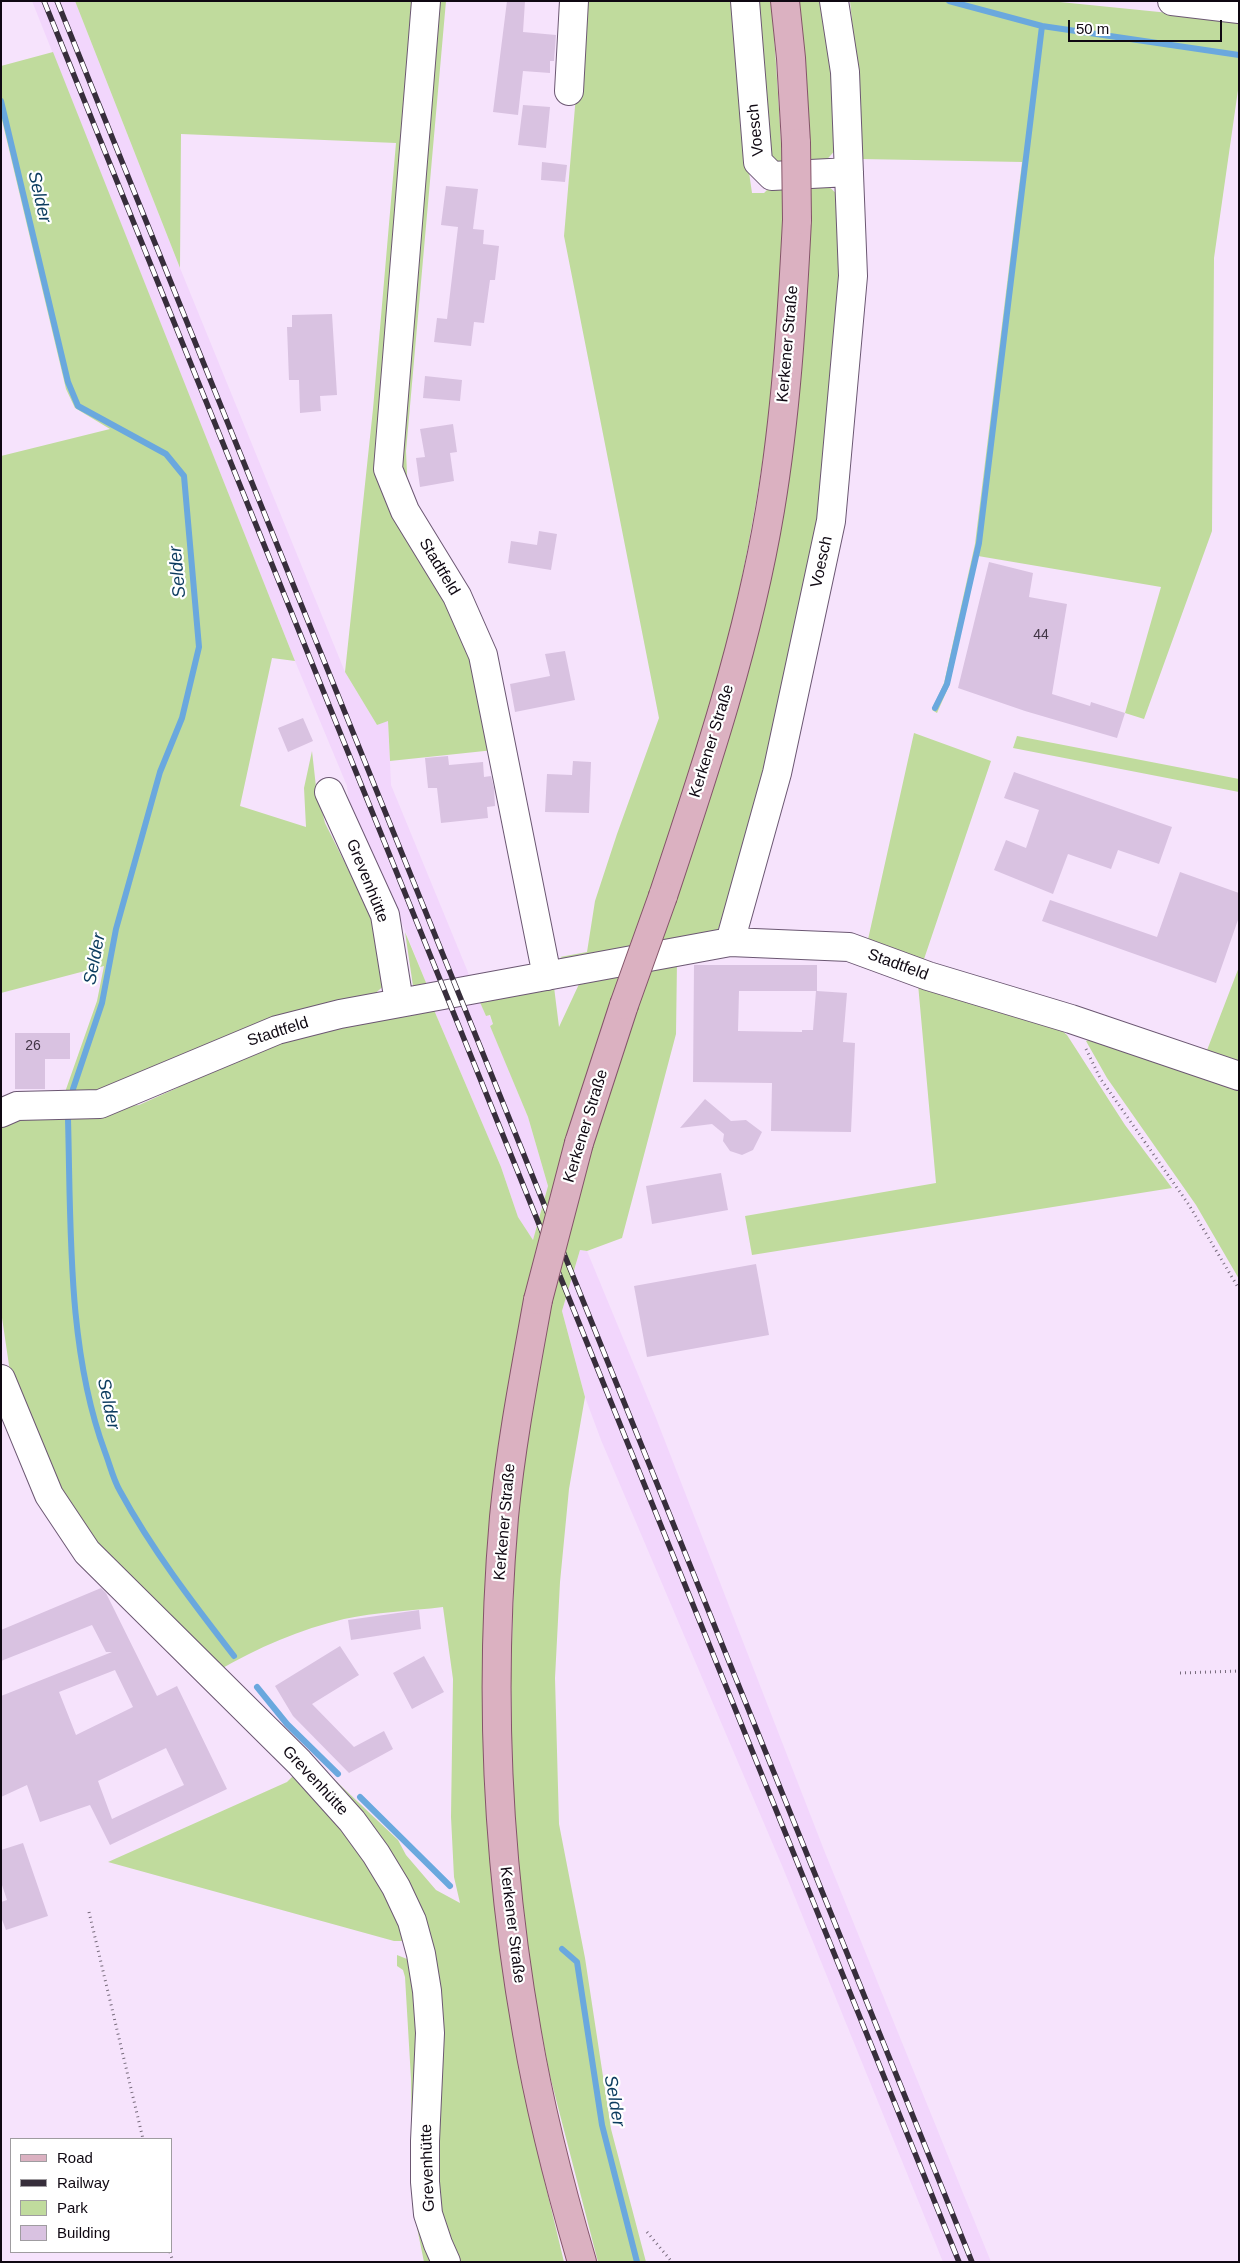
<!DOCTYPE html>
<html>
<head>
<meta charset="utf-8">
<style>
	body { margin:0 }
	#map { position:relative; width:1240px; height:2263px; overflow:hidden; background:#f6e3fc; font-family:Arial,sans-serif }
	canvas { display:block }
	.frame { position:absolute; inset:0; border:2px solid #0f0812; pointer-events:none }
	.legend { position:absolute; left:10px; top:2138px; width:162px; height:115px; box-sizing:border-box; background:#fff; border:1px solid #9f9ca0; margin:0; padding:6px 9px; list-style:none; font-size:15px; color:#0f0812 }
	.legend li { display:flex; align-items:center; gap:10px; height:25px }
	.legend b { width:25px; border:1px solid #9f9ca0 }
	.scale { position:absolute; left:1068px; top:20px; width:154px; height:22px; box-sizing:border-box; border:2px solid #0f0812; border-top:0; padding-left:6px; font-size:15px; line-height:18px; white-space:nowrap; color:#0f0812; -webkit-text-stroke:4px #fff; paint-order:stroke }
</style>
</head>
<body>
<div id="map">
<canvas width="1240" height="2263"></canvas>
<div class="frame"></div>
<ul class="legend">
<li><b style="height:6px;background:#dbb1c1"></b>Road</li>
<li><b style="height:6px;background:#372e3b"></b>Railway</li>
<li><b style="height:14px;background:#c0db9d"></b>Park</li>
<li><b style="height:14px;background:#d9c2e1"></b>Building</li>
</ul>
<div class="scale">50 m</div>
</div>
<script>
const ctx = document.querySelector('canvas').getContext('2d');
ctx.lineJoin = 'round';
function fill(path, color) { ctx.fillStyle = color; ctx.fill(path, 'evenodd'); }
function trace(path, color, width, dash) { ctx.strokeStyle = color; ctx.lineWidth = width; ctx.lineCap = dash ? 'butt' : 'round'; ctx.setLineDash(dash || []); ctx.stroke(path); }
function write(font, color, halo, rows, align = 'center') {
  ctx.font = font + ' Arial,sans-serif'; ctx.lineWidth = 4.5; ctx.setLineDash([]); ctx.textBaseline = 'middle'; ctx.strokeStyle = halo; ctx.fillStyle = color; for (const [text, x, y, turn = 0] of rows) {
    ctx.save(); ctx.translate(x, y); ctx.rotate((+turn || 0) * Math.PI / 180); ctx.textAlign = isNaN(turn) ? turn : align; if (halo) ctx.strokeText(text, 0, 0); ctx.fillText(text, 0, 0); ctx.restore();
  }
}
fill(new Path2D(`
	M32,1H75L180,268L345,672L377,725L388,720L391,785L486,1016L489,1015L493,1024L490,1025L528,1117L548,1186L533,1240L518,1217L501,1167L434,1010L427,985L393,901L350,812L347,786L295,661Z
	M580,1250L587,1251L656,1418L824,1850L991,2262H943L783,1868L601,1440L585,1397L562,1311Z`), '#f2d6fc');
fill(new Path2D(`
	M75,1H416L381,445L474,658L494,750L390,761L388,721L377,725L345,672L373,409L396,143L181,134L180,268Z
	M434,1H446L406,451L408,497L398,452Z
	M584,1H733L739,103L752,193H764L778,179L763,152L755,1H772C777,92 787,183 782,274C776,377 762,481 741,582C731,628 718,675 707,721L780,498L795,1H824L840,145L821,166L820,178L841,198L842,278L829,450L799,648L765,782L718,930L712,936L573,963L560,957L587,952L595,901L617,834L659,718L564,236Z
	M850,1H1050L1239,20V83L1214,258L1212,531L1144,719L1125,713L1161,587L978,556L949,686L937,713L932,710L944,683L975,544L1022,162L861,159L858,82Z
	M53,52L295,661L272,658L240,806L306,827L304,788L312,751L316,787L325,823L370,913L386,984L372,996L271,1024L196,1049L128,1085L77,1098L64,1095L97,1001L104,966L1,993V456L110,429L75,408L66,389L1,116V66Z
	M914,733L991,761L922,965L867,944Z
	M1017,736L1239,779V792L1013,748Z
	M405,932L427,985L413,986Z
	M677,961L676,1034L622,1238L587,1251L580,1250L562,1311L585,1397L569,1489L560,1582L555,1678L559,1824L585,1958L611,2129L646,2262H598L549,2072L525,1943L513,1802L511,1676L516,1515L527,1420L567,1230L615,1068L651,966Z
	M1239,967V1070L1204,1058Z
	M624,972L538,1250L514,1350L489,1537L502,1960L532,2129L564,2262H459L449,2239L437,2196L420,1919L101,1554L62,1500L10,1372L1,1311V1124L12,1118L139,1105L177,1088L203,1071L277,1041L376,1018L434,1010L501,1167L518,1217L533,1240L548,1186L528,1117L490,1026L493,1024L490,1015L486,1016L479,1000L554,987L559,1027L580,982ZM443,1607L453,1679L451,1817L454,1877L460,1903L436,1890L406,1855L398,1840L219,1670C257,1648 301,1629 344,1619C376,1612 410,1611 443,1607Z
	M918,984L1045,1016L1067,1035L1125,1125L1172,1188L752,1255L745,1216L936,1183Z
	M1099,1035L1239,1084V1279L1196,1205L1107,1078L1086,1041Z
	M295,1774L370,1859L407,1941H394L108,1862L287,1782Z
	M397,1955L407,1959L415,1965L434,2262H424L412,2203L411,2079L405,1977L403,1970L397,1966Z`), '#c0db9d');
trace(new Path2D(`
	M949,1L1042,26L1239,55
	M1,101L68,382L78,406L166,454L184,476L199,647L182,718L160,772L116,929L102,1003L73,1089
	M935,708L947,684L979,543L1042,26
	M68,1119C71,1227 67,1350 105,1452C110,1465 113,1479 120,1491C152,1550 193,1603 234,1656
	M257,1687L287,1724L338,1774
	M360,1797L450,1886
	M562,1949L577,1962L602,2125L637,2262`), '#6aa8de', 6);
fill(new Path2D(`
	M507,1H525L523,32L556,35L554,61H550V73L523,71L518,115L493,112Z
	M523,105L550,107L546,148L518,145Z
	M542,162L567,165L565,182L541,180Z
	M446,186L478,189L473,229L484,230L483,244L499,246L495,280H490L484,323L474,322L471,346L434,342L437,318L447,319L458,227L441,225Z
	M332,314L337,395L320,396L321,411L300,413L299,380H289L287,327H292V315Z
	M425,376L462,380L460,401L423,398Z
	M453,424L457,452L450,453L454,481L420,487L416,458L425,457L420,429Z
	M539,531L557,534L551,570L508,563L511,541L537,545Z
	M989,562L1033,573L1029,597L1067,604L1052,694L1090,706L1091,702L1125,713L1117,738L1025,711L958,688Z
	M565,651L575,700L515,712L510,684L550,676L545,654Z
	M303,718L313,741L288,752L278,728Z
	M448,756L449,765L483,762L484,777L491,776L494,788L495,806L487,807L488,818L441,823L437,788H428L425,758Z
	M573,761L591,762L589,813L545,812L547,774L572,775Z
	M1014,772L1172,827L1159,864L1118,850L1111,869L1068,854L1053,894L994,870L1006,840L1026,848L1039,810L1004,798Z
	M1180,872L1239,893V917L1216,983L1042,921L1050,900L1157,937Z
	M694,965H817V991L847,993L843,1042L855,1043L851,1132L771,1131L772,1083L693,1082ZM739,991H816L813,1030H802V1032L738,1031Z
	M15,1033H70V1059H45V1089H15Z
	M705,1099L731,1121L746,1120L762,1132L753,1150L742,1155L730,1151L723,1141L724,1134L712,1124L680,1128Z
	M721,1173L728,1210L652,1224L646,1186Z
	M756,1264L769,1335L647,1357L634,1286Z
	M101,1588L106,1593L157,1696L177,1686L227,1789L110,1845L90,1805L40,1822L27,1785L1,1797V1696L112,1652H106L92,1625L1,1661V1630ZM115,1670L133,1707L76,1735L59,1692ZM166,1748L184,1785L112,1819L98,1781Z
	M419,1610L421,1629L351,1640L348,1620Z
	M340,1646L359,1675L312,1704L354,1747L384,1731L393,1749L349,1773L293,1716L275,1686Z
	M424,1656L444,1692L412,1709L393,1673Z
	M23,1843L48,1916L6,1930L1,1917V1902L7,1900L1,1882V1850Z`), '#d9c2e1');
const minor = new Path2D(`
	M426,1L388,469L405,511L457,596L483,655L547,976
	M745,1L758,162L772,176L849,172
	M1172,1L1239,9
	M569,91L574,1
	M329,792L385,915L399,1002
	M730,942L777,773L831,521L853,276L845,72L834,1
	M1,1113L17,1106L100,1104L277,1030L340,1014L730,942L849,947L928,976L1071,1019L1239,1076
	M1,1379L49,1495L87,1552L299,1762L352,1821L376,1854L396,1887L412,1921L421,1954L427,1991L430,2033L425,2141V2182L428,2214L438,2244L446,2262`);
const major = new Path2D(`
	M785,1L791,58L796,143
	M663,896C705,770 748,642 770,510C786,414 792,317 797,220
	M579,1143L624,1005
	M538,1300C525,1372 511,1444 504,1517C489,1690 497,1863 527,2033C540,2110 560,2187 582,2262`);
trace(minor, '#6b5772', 30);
trace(major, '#845469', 30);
trace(new Path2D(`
	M1086,1049L1100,1078L1189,1205L1239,1289
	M1180,1673L1239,1671
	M89,1912L143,2139
	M647,2232L672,2262
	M170,2252L173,2262`), '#776b7c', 3, [1, 4]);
trace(minor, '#fff', 28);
trace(major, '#dbb1c1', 28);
const rail = new Path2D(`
	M44,1L959,2262
	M57,1L972,2262`);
trace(rail, '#372e3b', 5.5);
trace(rail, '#fff', 4, [11]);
const majorBridge = new Path2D(`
	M796,143L797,220
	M624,1005L663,896
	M538,1300L579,1143`);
trace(majorBridge, '#845469', 30, []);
trace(majorBridge, '#dbb1c1', 28);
write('14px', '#423646', null, [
	["44",1041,635],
	["26",33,1046]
]);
write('16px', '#0f0812', '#fff', [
	["Voesch",756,130,-96],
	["Kerkener Straße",788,344,-85],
	["Voesch",822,562,-78],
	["Stadtfeld",439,567,59],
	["Kerkener Straße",712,741,-73],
	["Grevenhütte",367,881,68],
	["Stadtfeld",898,965,20],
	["Stadtfeld",278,1032,-18],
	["Kerkener Straße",586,1126,-73],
	["Kerkener Straße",505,1522,-85],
	["Grevenhütte",315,1781,47],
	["Kerkener Straße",512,1925,83],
	["Grevenhütte",428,2168,-92]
]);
write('italic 18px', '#0c3c5f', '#fff', [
	["Selder",39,197,77],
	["Selder",178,572,-95],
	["Selder",95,959,-79],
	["Selder",108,1404,78],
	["Selder",614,2101,80]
]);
</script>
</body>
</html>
